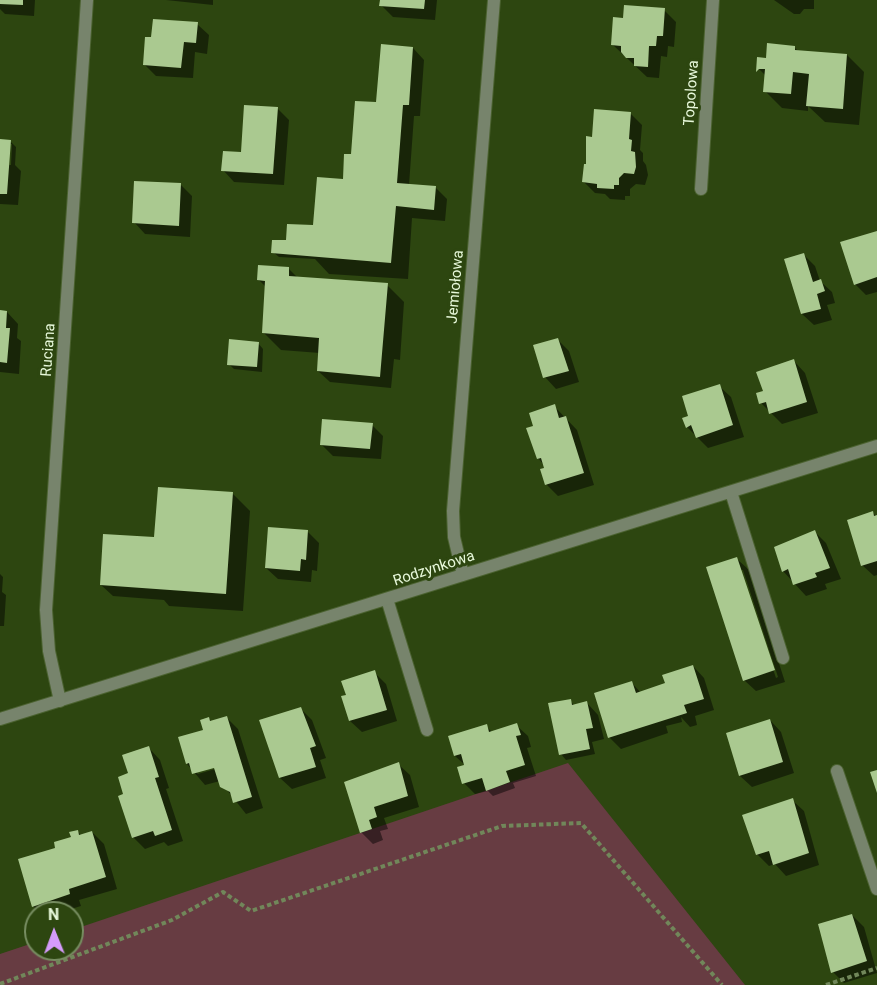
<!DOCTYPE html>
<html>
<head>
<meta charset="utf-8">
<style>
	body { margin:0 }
	#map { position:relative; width:877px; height:985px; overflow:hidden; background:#2d4610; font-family:Roboto,sans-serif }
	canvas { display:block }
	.north { position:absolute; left:24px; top:901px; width:60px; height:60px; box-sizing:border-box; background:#2d4610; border:2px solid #778d61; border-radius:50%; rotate:359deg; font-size:16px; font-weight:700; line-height:24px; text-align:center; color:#e7f8da }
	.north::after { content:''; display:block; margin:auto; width:21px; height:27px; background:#d59bfb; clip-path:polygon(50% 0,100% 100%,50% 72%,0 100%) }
</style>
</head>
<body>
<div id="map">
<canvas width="877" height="985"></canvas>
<div class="north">N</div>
</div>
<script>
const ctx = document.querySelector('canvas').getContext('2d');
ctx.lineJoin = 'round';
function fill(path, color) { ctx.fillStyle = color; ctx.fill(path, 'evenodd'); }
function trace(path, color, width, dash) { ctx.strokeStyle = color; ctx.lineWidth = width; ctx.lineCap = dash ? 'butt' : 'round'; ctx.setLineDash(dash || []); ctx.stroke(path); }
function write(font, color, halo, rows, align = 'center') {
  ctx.font = font + ' Roboto,sans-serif'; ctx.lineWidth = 6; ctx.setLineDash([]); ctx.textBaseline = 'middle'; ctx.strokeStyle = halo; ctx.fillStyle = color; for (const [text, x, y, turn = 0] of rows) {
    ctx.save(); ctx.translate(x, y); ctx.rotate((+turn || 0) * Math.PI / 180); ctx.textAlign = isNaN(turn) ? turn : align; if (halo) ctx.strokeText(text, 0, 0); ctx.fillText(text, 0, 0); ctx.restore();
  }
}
fill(new Path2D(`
	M568,763L745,985H0V954L36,942V949H72V930Z`), '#673c42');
fill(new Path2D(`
	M0,0H35L34,16L5,14L0,9Z
	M166,0H213V5Z
	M381,0H437L435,20L393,17L381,5Z
	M774,0H814V9H804L800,14H794Z
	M664,10L676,22L674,47L668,46L667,57L661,56L659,78L647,77L613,45Z
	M197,24L209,35L207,54L195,52L193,78L156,76L144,64Z
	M794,47L799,52L847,55L864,72L859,125L825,122L808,106V111L782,108L765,91L766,76L758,68Z
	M413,48L424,60L420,116H414L409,185L435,187L447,199L445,221L412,218L408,279L329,274L315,259L279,257L273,252L312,227L344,181L377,104Z
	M277,108L289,120L284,185L234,182L223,170L242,154Z
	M630,113L642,125L640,150L643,153V161L646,165L648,175L645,185L636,184L630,189V196H625V200L610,199L605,194L595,193L584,182L593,138Z
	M0,141H10L16,147L15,165L21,171L18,205L0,204ZM9,144H12L11,165H8Z
	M181,185L192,196L190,237L145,234L134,222Z
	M877,233V292L866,295L855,284Z
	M803,254L815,266L820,281L832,292L835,303L827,305L832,320L814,325L802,314L785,260Z
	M289,269L298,278L387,285L404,302L400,360L394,359L391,388L330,382L318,371L320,353L281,350L264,333L266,287L259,280Z
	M0,312H7L18,324L17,338L21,341L19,374L0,372Z
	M558,340L569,351L579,382L556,389L545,377Z
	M258,343L263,349L262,372L234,369L229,364Z
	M794,361L805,373L818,413L782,424L761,403L764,392Z
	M719,386L731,397L744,437L708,448L687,427L690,417Z
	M554,406L577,430L594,485L558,496L547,485L542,470L546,469L544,465L538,458L535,427Z
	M372,425L383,436L381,459L333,456L321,444Z
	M233,494L250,511L243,611L169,606L164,600L113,596L101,585L156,539Z
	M873,513L877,517V575L874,576L862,565Z
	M307,531L319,543L317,571L312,570L311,582L278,579L266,568Z
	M815,532L826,543L841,579L825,584L827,589L806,596L783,571Z
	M737,559L749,570L785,682L756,691L744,680ZM740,570H743L778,677L776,678Z
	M0,574L3,577L2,592L6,595L4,626H0Z
	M693,666L704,678L714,710L695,716L697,725L690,727L681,717L682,722L666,726L668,733L621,749L610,738L596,694L632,683L641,693L668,684Z
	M374,672L386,684L397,721L362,732L350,721L348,696Z
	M570,701L575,706L587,703L598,715L604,739L592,742L595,754L566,760L561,754Z
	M301,709L312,720L326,758L320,760L326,778L292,789L280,778Z
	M226,717L238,729L263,808L246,814L220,781L205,785L187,764L209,719L212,722ZM221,764L222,767L198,774L196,772Z
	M770,720L781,732L794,773L752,787L740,776L728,734Z
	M516,725L528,736L531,747L527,748L536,776L513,783L515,788L493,796L488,791L475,794L464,783L466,766L455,756L486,726L492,732Z
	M149,748L160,760L169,788L166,789L183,841L168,846L164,842L145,849L133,837L125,795L130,774Z
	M398,764L410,775L419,807L384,818L388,829L380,831L383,840L373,844L361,832L346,783Z
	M792,800L804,811L819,865L786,876L775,864L769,866L757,854Z
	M78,832L81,835L92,832L104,844L117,889L79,900L81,906L58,913H40L33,906L57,849Z
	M852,915L864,927L877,973L844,983L833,972Z`), '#0007');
fill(new Path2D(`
	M0,0H23V5L0,4Z
	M380,0H425L424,9L379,6Z
	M624,5L665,8L663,36H657L656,46H649L648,67L634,66V58H626L621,52V46L611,45L613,17L623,18Z
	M153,19L198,22L196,43L184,42L181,68L143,65L145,37H151Z
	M767,43L795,46V50L847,54L843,109L806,106L809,74L793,72L791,94L763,92L765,69H759L756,72L757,57L766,58Z
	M381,44L413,47L409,105H403L397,183L436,186L434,210L396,206L391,263L271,253L272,240H286L287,224L313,225L317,177L343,179L344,154H351L355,101L376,102Z
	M244,105L278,107L273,174L221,171L223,151L241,152Z
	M594,109L631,112L629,139L632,140L631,151L635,152L636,167L634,174L624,173L619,178V185H614V189L597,188V184L582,182L584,164H586V136L592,137Z
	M0,139L11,140L7,194H0Z
	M134,181L181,183L179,226L132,223Z
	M877,231V277L854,285L840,242Z
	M804,253L813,282L821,279L825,291L817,294L821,309L801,314L784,259Z
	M258,265L289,267V276L388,283L380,377L317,371L319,338L262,333L265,281L257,280Z
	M0,310L7,311L6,328H10L7,363L0,362Z
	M558,338L569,371L543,378L533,345Z
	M229,339L259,342L257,367L227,365Z
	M794,359L807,402L769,414L766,402L759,404L756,393L763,391L756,372Z
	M720,384L733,425L696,438L691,425L686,428L682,418L688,416L682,396Z
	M555,404L559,418L566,416L584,473L545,485L540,469L544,468L541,458L537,459L526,428L533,426L529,413Z
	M322,419L373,423L370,449L320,445Z
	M158,487L233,492L226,594L100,585L103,534L154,537Z
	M873,511L874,516L877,515V561L861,566L847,520Z
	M268,527L308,530L306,560L301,559L300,571L265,568Z
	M815,530L830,568L815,573L817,577L793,585L788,569L782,572L774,547Z
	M737,557L775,670L743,681L706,567Z
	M693,665L704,699L684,705L687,713L608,738L594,693L632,681L636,693L665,683L662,675Z
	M375,670L387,710L349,721L341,696L346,695L341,681Z
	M571,699L572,705L587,701L593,728L586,729L590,749L559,755L548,703Z
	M301,707L316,746L310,748L316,767L279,778L259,720Z
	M227,716L252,797L233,803L230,792L220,787L214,768L192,774L189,763L186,764L178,737L203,730L200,720L209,717L210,721Z
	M770,719L783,762L739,776L726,733Z
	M517,723L521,735L516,736L525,765L506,771L510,782L486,791L482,778L462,784L457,767L464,765L461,754L454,756L448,736L487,724L489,732Z
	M149,746L159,777L155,778L172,830L155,836L153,831L132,838L118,796L123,794L118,777L128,773L122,755Z
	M399,762L408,796L374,807L377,817L369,820L372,829L360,833L344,782Z
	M877,770V793L870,772Z
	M793,798L809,853L773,865L769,851L756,855L742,815Z
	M78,830L79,835L92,831L106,877L69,889L70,894L32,907L18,859L55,848L54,842L71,837L69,832Z
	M852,914L867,961L831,973L818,924Z`), '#aac990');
const service = new Path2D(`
	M701,189L713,0
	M731,492L783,658
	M387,599L427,730`);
const minor = new Path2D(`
	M463,575L454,537L453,511L494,0
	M60,701L49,651L46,610L87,0
	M0,719L877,446
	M837,771L877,889`);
trace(service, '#4b6230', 14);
trace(minor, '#4b6230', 14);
trace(new Path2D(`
	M0,984L172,920L223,892L251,911L502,826L581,823L722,985
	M826,985L877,968`), '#71875a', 4, [4.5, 3]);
trace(service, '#77846c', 12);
trace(minor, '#77846c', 12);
write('15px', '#e7f8da', '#2d4610', [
	["Topolowa",692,93,-86],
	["Jemiołowa",456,287,-85],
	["Ruciana",49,350,-86],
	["Rodzynkowa",434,569,-18]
]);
</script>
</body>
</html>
